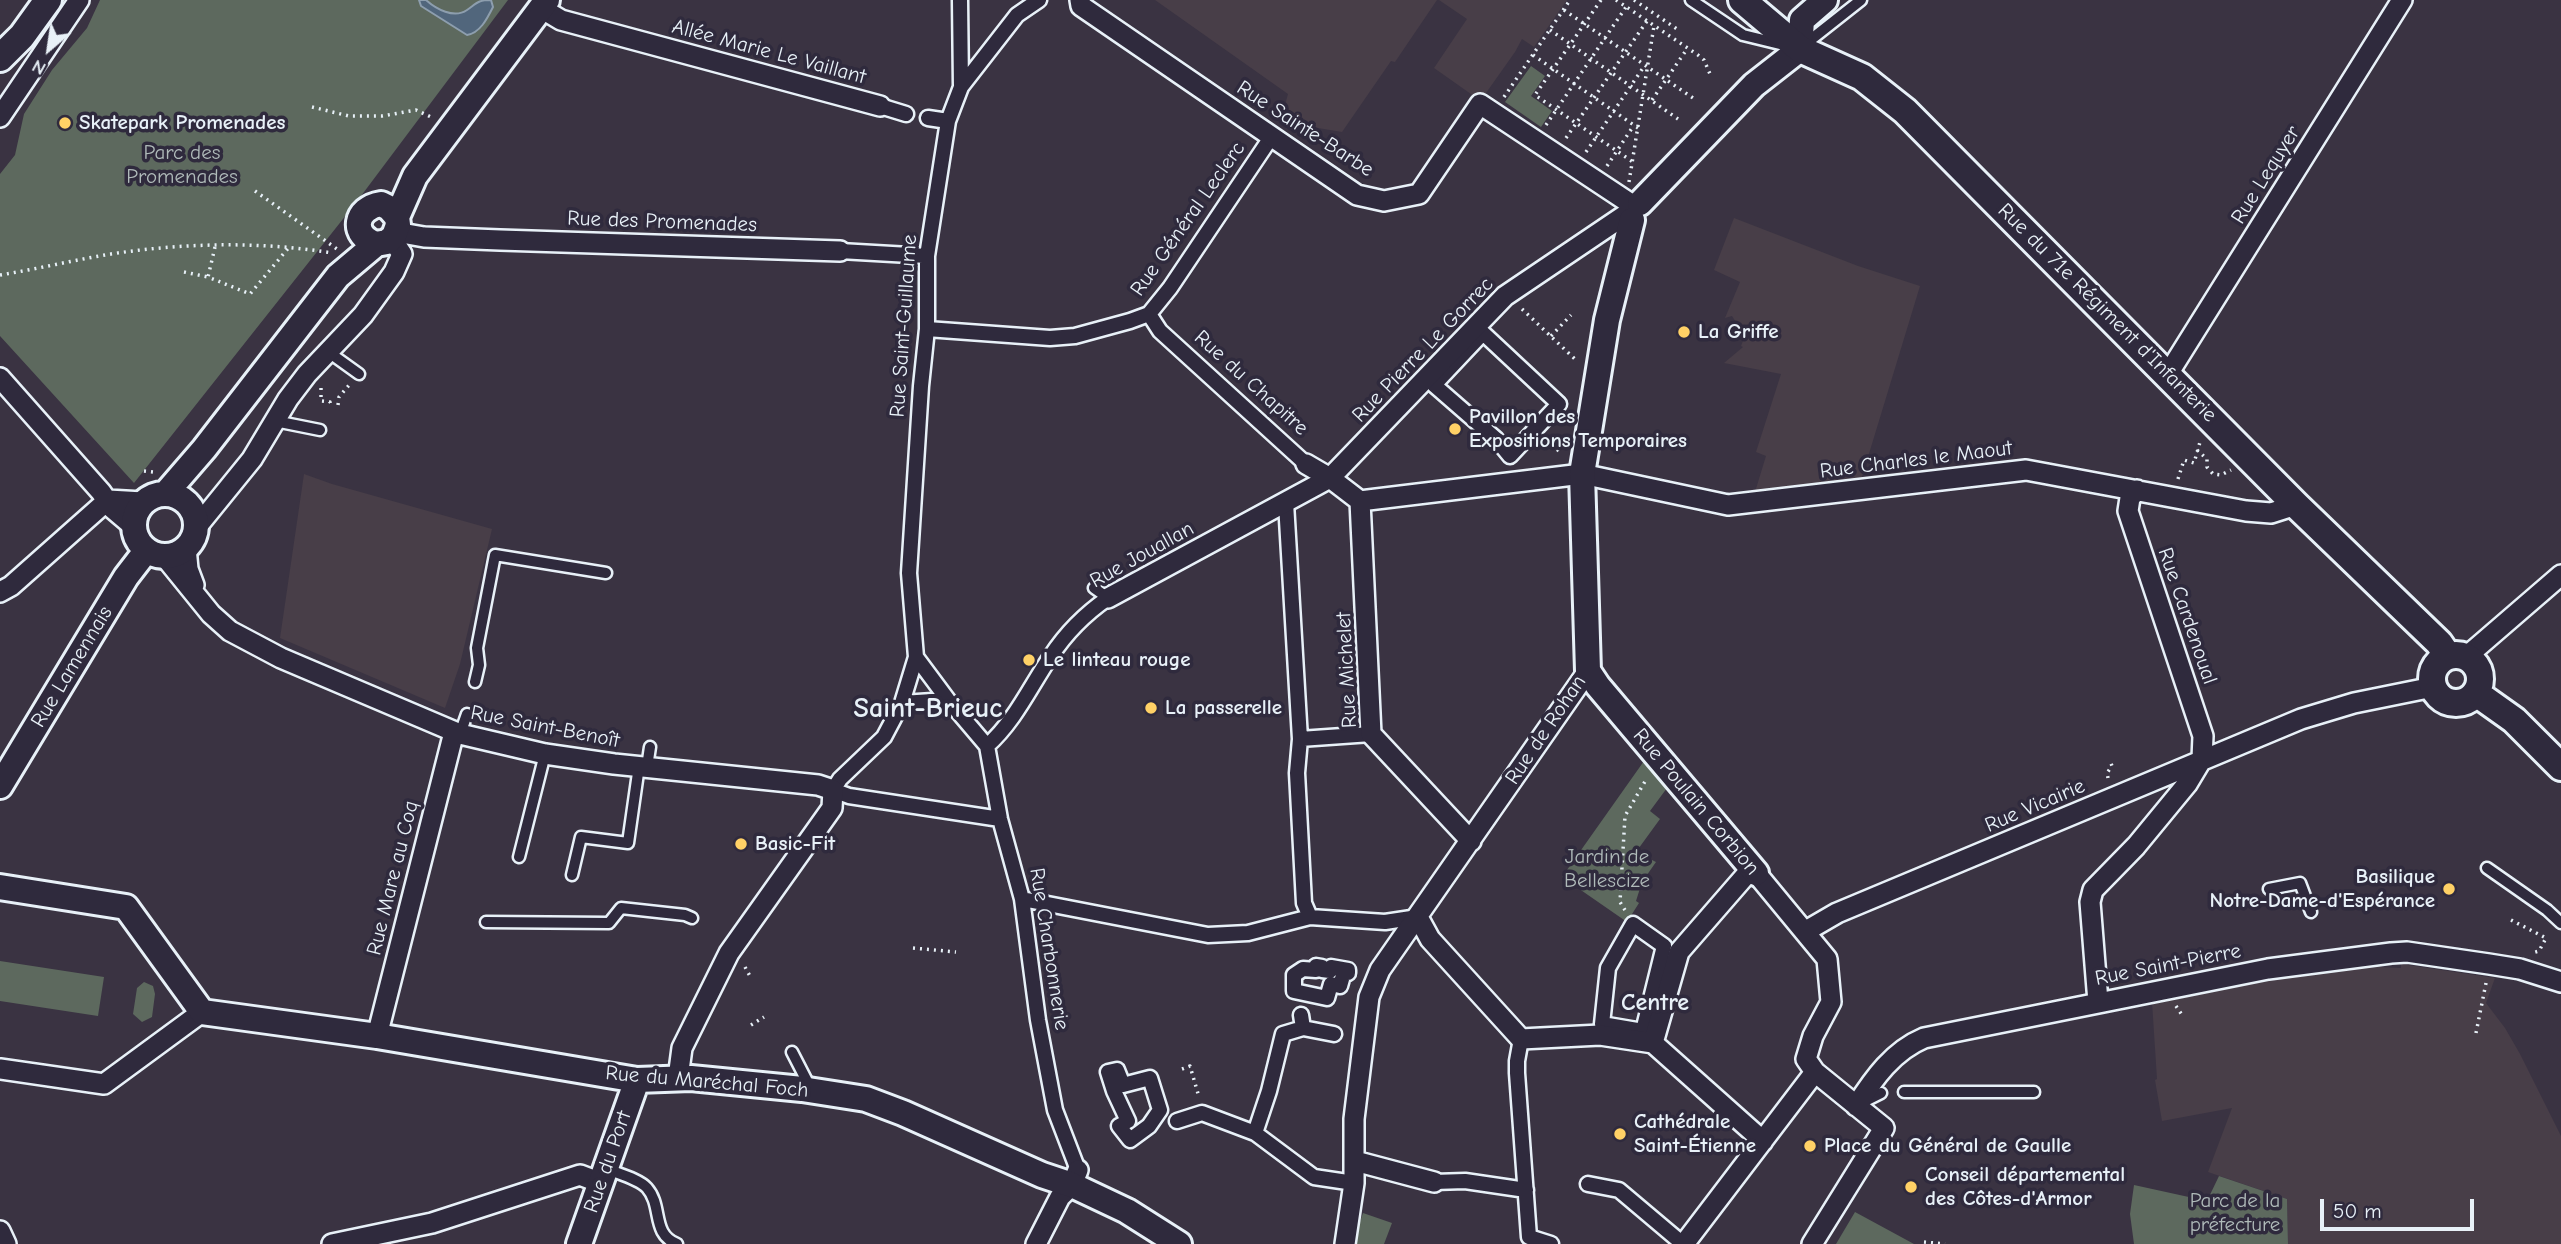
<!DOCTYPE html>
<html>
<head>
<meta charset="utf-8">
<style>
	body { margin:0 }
	#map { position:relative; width:2561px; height:1244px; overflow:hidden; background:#3a3342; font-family:"Comic Neue",sans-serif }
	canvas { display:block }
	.north { position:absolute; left:14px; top:14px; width:70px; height:70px; -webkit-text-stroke:5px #2f2a3d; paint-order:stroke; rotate:209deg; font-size:19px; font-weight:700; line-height:28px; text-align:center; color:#e8f1f8 }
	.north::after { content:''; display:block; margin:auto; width:24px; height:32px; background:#e8f1f8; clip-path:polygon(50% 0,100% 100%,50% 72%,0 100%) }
	.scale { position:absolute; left:2320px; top:1199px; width:154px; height:32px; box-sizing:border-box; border:4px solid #e8f1f8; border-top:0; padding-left:9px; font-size:21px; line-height:24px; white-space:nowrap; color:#e8f1f8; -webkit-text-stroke:5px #2f2a3d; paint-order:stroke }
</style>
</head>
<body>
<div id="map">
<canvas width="2561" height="1244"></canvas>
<div class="north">N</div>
<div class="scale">50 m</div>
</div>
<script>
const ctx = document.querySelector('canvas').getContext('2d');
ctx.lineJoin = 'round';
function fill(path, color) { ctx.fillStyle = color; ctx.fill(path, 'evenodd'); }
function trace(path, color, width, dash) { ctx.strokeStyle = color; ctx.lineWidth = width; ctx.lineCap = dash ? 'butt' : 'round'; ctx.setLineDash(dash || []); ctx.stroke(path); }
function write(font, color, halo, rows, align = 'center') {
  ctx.font = font + ' "Comic Neue",sans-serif'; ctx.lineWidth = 7; ctx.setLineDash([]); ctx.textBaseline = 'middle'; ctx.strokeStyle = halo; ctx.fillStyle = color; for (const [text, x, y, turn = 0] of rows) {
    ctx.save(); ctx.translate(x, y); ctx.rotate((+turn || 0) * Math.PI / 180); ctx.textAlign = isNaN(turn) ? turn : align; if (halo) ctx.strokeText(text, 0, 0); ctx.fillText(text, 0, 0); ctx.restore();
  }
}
fill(new Path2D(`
	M1155,0H1437L1395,62L1391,61L1342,132L1294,124L1282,116L1288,94Z
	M1439,0H1567L1534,47L1522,39L1515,52L1486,93L1478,99L1434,68L1467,19Z
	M1734,218L1858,266L1920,286L1861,480L1755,492L1766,456L1756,452L1781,374L1724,363L1743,347L1741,346L1744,338L1739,331V327L1732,316L1725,318L1740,282L1714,270Z
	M304,474L332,484L492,529L460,664L445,708L280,638Z
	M2401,964L2495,978L2486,1003L2505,1028L2520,1054L2561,1136V1244H2288L2287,1199L2208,1172L2232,1108L2162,1121L2155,1080L2157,1079L2152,1002L2289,977L2378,967L2401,968Z`), '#483e48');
fill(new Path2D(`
	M100,0H508L358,200L134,483L0,336V174L15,155L24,114L52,70L87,28Z
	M1531,66L1545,76L1531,96L1552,111L1541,127L1505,102Z
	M1644,761L1667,788L1650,811L1660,819L1636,852L1656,862L1642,882L1636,901L1639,903L1627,922L1562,877Z
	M0,961L104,977L98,1016L0,1001Z
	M144,982L153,986L155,994L152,1017L142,1022L133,1014L137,988Z
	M2219,1176L2287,1199L2288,1244H2134L2130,1214L2134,1185L2207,1201Z
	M1855,1212L1914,1244H1836Z
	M1363,1213L1392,1223L1384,1244H1352Z`), '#5d695e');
const water = new Path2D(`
	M419,0H426C436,9 454,19 467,10C477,3 478,0 491,0L493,7C487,19 480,33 467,35L421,6Z`);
fill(water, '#51667c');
trace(water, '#8d9eae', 2);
const service = new Path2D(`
	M1691,0L1743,35L1784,45
	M1804,45L1861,0
	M327,351L359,374
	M275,421L320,430
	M1094,588L1108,598
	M475,682L479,665L477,648L495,555L606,573
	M460,734L467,714
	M647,767L650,747
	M519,857L545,754
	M2487,868L2547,910L2561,923
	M572,875L581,837L628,843L639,766
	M2269,889L2300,883L2311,912
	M486,922L609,923L621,908L685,915L692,918
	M792,1052L811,1089
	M1904,1092H2034
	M1863,1102L1881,1093
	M607,1169C619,1174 639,1179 647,1188C663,1206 651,1234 677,1244`);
const pedestrian = new Path2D(`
	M960,0L961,87L948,121L927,256V329L921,386L909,573L916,657L902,703L884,737L840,779L833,790L849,796L1000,819
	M961,87L1017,15L1039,0
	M880,106L906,114
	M928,118L948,121
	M840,251L927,256
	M1149,314L1160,331L1306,464
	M927,329L1050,338L1075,336L1130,321L1149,314L1170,288L1272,136
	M1483,333L1559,404L1510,456L1496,439L1434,385Z
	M1286,503L1300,739L1297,773L1304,903L1310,917
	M916,657L948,700L987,746L1000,819L1022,899L1038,1020L1055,1110L1078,1170
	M902,703L948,700
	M1300,739L1371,734
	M987,746C1015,721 1030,687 1051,656C1066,633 1085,614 1108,598
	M1022,899L1208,935L1248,933L1310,917L1385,922L1418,917
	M1633,924L1664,946L1643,1031L1602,1024L1608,968Z
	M1316,966L1322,967V970L1330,971L1331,967L1348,970V973L1344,972L1340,986L1331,984L1327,998L1294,991V975L1303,969L1316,970Z
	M1301,1015L1303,1028L1334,1034
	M1303,1028L1283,1034L1269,1091L1255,1133L1314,1177L1354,1183
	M1521,1039L1517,1061V1073L1529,1237
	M1117,1070L1123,1085L1150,1078L1160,1110L1149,1126L1130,1140L1119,1126L1128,1121L1114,1091L1108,1072Z
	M1177,1121L1202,1113L1255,1133
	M1434,1182L1465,1181L1526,1190
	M1588,1184L1619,1190L1683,1244
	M1529,1237L1551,1244`);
const minor = new Path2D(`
	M1080,0L1081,6L1357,195L1384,201L1419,194L1480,104L1628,202
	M541,8L561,20L880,106
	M0,117L79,0
	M396,232L424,237L500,240L840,251
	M2168,374L2402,0
	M0,378L101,492L113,509L133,526
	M1306,464L1330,478L1360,501
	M108,500L143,502
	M1360,501L1582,474L1728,505L2026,470L2246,511L2271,513L2296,505
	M1360,501L1371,734L1471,841
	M196,528L252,459L288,399L307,374L363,315L394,272L402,254L392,239
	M186,548L188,569L194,585
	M164,556L211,614L230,631L281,658L460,734L545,754L614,764L818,785L833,790L832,808L729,953L682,1048L678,1078
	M0,592L11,586L108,500
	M1108,598L1330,478L1505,296L1625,215
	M2466,657L2561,575
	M1756,873L1827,959L1831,1002L1813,1036L1806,1059L1815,1072L1884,1128L1812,1244
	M1418,917L1430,939L1521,1039L1600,1035L1653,1043L1763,1141
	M1806,931L1837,913L2301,719L2354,703L2433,687
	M2098,1002L2090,902L2093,890L2136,846L2187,784L2202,759L2203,736L2128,511L2130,498L2137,490
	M377,1036L454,732
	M1653,1043L1679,952L1752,868
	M0,1069L104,1084L202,1012
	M1856,1106C1874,1078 1893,1051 1924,1038L2268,969L2391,953L2407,952L2489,964L2520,969L2561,982
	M1355,1161L1434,1182
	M0,1231L6,1244
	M332,1244L432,1223L580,1175L601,1183
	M1036,1244L1060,1197L1072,1185L1078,1170
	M1345,1244L1354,1183V1119L1369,997L1380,970L1588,671
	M1684,1244L1815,1072`);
const tertiary = new Path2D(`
	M1640,203L1754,85L1800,49L1802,20L1825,0
	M397,217L415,176L547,0
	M1632,220L1607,320L1582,474L1588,671L1598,686L1756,873
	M166,493L204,449L338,276L376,244L387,242L394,236L398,225L397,217L389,208L381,204C355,208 350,235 376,244
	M134 525a31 31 0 1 1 62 0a31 31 0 1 1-62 0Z
	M0,786L126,577L146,551
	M0,887L126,907L202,1012L377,1036L637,1080L691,1078L802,1089L866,1099L903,1113L1042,1175L1072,1185L1127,1211L1179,1244
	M579,1244L637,1080`);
const secondary = new Path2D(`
	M1742,0L1800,49L1862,77L1905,111L2296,505L2439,643L2448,656
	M0,58L22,36L48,0
	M2432 679a24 24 0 1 1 48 0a24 24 0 1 1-48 0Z
	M2476,693L2514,720L2561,767`);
trace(service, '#e8f1f8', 15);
trace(pedestrian, '#e8f1f8', 19);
trace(minor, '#e8f1f8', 24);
trace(tertiary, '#e8f1f8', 30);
trace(secondary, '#e8f1f8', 32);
trace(new Path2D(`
	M1601,0L1535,95L1633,162
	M1616,0L1698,55L1704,60L1710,74
	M1634,0L1680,31
	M1564,10L1693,98
	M1550,30L1678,119
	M1533,55L1638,128
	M1504,97L1570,0
	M1652,100L1687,49
	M312,107L349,116H382L416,110L431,117
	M1546,125L1626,7
	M1566,138L1647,21
	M1586,152L1645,65
	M1607,166L1634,125
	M1629,182L1654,26
	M255,191L337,249
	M215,247L208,277L250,294L290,246
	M184,272L208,277
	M0,275C37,269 74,260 111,254C183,243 260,241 332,253
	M1522,309L1577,361
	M1551,336L1571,315
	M321,388V401L330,402V406
	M338,405L339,397L350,384
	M1547,440L1562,454
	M2197,450L2207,459V467L2213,474L2221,475L2231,470
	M144,471L153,472
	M2178,479L2184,460L2194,463L2200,442
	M2108,778L2107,773L2112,766L2110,761
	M1625,910L1620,902L1625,816L1647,778
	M2511,920L2546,938L2539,951L2532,953
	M913,948L956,952
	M745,967L751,978
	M2176,1006L2182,1015
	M751,1025L764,1017
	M2476,1033L2486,983
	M1182,1069L1190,1066L1199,1097
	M1924,1242L1945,1244`), '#e8f1f8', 3.5, [2, 5]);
trace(service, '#2f2a3d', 10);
trace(pedestrian, '#2f2a3d', 14);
trace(minor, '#2f2a3d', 19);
trace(tertiary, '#2f2a3d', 24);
trace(secondary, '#2f2a3d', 26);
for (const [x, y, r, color] of [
	[65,123,7,"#ffd166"],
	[1684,332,7,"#ffd166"],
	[1455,429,7,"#ffd166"],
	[1029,660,7,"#ffd166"],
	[1151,708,7,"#ffd166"],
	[741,844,7,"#ffd166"],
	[2449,889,7,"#ffd166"],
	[1620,1134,7,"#ffd166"],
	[1810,1146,7,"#ffd166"],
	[1911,1187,7,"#ffd166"]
]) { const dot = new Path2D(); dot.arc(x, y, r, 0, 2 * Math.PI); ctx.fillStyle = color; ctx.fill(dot); trace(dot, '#2f2a3d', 2.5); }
write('21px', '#e8f1f8', '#2f2a3d', [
	["Allée Marie Le Vaillant",769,52,15],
	["Rue Sainte-Barbe",1305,129,33],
	["Rue Lequyer",2266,175,-58],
	["Rue Général Leclerc",1188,219,-55],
	["Rue des Promenades",662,222,2],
	["Rue du 71e Régiment d'Infanterie",2107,313,45],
	["Rue Saint-Guillaume",904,326,-86],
	["Rue Pierre Le Gorrec",1423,350,-46],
	["Rue du Chapitre",1251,383,42],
	["Rue Charles le Maout",1916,460,-7],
	["Rue Jouallan",1142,555,-29],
	["Rue Cardenoual",2187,616,71],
	["Rue Lamennais",72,667,-59],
	["Rue Michelet",1347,670,-93],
	["Rue Saint-Benoît",545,727,11],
	["Rue de Rohan",1546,730,-56],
	["Rue Poulain Corbion",1696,802,50],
	["Rue Vicairie",2035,806,-23],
	["Rue Mare au Coq",393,878,-76],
	["Rue Charbonnerie",1049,949,81],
	["Rue Saint-Pierre",2168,965,-11],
	["Rue du Maréchal Foch",707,1082,5],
	["Rue du Port",608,1162,-71]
]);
write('bold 21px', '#e8f1f8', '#2f2a3d', [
	["Skatepark Promenades",79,123],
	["La Griffe",1698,332],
	["Pavillon des",1469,417],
	["Expositions Temporaires",1469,441],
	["Le linteau rouge",1043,660],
	["La passerelle",1165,708],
	["Basic-Fit",755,844],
	["Basilique",2435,877,"right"],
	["Notre-Dame-d'Espérance",2435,901,"right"],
	["Cathédrale",1634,1122],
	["Saint-Étienne",1634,1146],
	["Place du Général de Gaulle",1824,1146],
	["Conseil départemental",1925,1175],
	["des Côtes-d'Armor",1925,1199]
], 'left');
write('21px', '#b0bbba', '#2f2a3d', [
	["Parc des",182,153],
	["Promenades",182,177],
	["Jardin de",1607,857],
	["Bellescize",1607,881],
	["Parc de la",2235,1201],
	["préfecture",2235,1225]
]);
write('bold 24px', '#e8f1f8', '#2f2a3d', [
	["Centre",1655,1003]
]);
write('bold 28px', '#e8f1f8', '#2f2a3d', [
	["Saint-Brieuc",928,709]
]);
</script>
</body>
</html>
